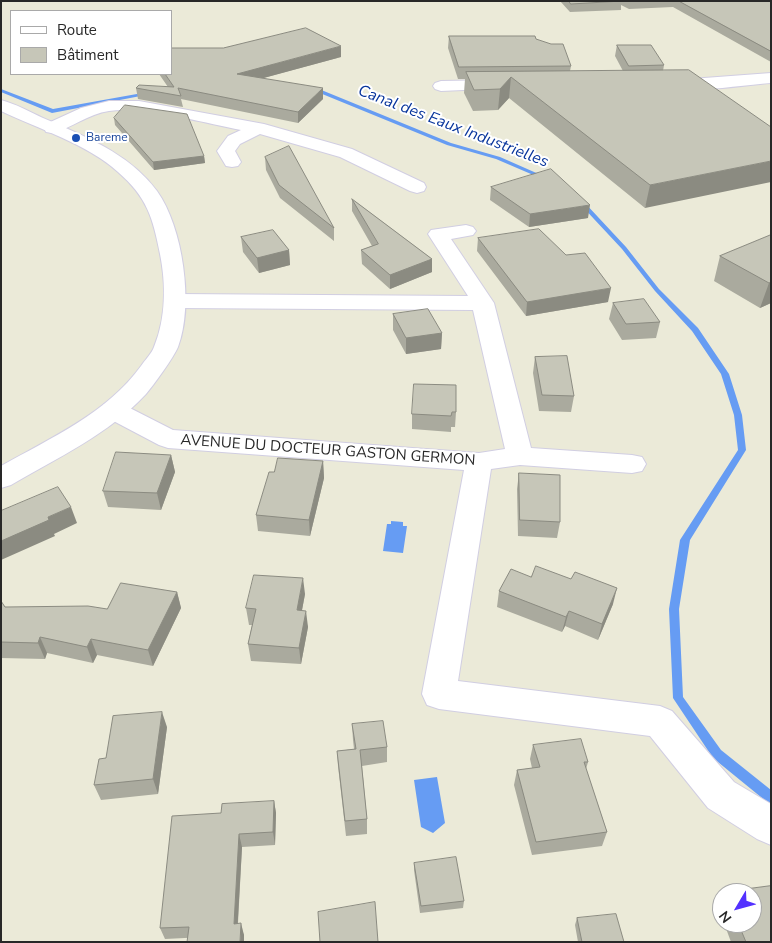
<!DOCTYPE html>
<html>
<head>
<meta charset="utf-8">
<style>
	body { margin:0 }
	#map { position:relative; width:772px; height:943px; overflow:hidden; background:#ebead8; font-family:"Nunito Sans",sans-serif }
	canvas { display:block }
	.frame { position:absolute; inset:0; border:2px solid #282828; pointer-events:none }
	.legend { position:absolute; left:10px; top:10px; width:162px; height:65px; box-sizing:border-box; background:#fff; border:1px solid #a9a9a9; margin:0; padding:6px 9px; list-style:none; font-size:15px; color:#282828 }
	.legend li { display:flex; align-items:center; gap:10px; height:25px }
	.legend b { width:25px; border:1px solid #a9a9a9 }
	.north { position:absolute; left:712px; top:883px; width:50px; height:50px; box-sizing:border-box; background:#fff; border:1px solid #a9a9a9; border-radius:50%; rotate:233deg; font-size:14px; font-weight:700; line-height:20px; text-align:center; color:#282828 }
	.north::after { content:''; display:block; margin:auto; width:18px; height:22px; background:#5331ff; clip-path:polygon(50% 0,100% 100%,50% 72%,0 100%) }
</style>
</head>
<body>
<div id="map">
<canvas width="772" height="943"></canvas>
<div class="frame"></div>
<ul class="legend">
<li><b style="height:6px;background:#fff"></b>Route</li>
<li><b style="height:14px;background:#c6c6b8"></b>Bâtiment</li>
</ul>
<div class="north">N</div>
</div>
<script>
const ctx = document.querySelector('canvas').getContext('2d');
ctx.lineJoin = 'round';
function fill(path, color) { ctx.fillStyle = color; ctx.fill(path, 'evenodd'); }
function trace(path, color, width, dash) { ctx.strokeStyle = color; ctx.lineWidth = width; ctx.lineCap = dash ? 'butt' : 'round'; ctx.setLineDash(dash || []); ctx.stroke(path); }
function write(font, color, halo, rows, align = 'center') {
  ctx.font = font + ' "Nunito Sans",sans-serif'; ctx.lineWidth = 4; ctx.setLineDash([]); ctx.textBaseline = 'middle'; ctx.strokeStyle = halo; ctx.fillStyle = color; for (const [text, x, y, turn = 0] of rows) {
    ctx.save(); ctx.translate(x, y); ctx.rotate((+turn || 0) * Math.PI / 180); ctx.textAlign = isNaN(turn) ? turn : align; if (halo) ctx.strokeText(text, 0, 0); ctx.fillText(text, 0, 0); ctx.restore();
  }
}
fill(new Path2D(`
	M391,521L403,522V526H407L403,553L383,551L387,524H391Z
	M437,777L445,823L433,833L421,827L414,780Z`), '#669cf3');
fill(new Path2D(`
	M310,87H314L451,143L500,157L550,179L545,180L496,159L447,145L310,89Z
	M1,89L53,109L148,92L151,94L52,113L1,92Z
	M580,202H584L626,247L659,289L698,328L729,374L742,415L746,450L690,540L679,609L683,697L721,750L771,790V804L767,802L713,758L673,698L669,609L680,540L738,450L734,415L721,374L692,331L655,291L622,249L580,204Z`), '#669cf3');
const street = new Path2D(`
	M771,73V83C741,85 693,94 664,87L662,84L664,81Z
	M502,80L508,82L510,85L508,88L441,91L435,89L433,86L435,83L441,81Z
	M109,101H139L264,124L352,149L424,183L426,187L424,191L417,193L410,191L340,157L260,134L240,144L235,151L241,162L238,166L232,167L226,166L217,151L228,136L241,130C203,123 145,106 109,111C88,114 72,128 52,133L46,132L44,128L46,124L81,108Z
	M466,225L473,227L476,231L473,235L451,239L494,303L531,448L632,455L642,457L646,464L642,471L632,473L520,465L491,469L458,681L660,706L672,711L734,782L771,804V845L757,839L708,808L650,736L439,709L427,705L422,694L464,470L168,448L159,445L104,416L100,410L104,404L113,402L122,404L173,430L479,453L505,449L473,310L176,308L168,306L165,301L168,296L176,294L468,296L428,234L431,230Z`);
const secondary = new Path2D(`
	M1,100C16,104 30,112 43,118C84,136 129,153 157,191C183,227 194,305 178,347C174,357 153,386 146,394C109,434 57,458 11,485L1,488V466C51,438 107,413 141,366C145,360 152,353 154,347C166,318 166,284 160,254C153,218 147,197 118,172C89,145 37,128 1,111Z`);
trace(street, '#d1cee2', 2);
trace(secondary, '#d1cee2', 2);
fill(street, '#fff');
fill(secondary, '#fff');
fill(new Path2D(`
	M560,1H771V62L673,7L629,9L621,5V10L570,12Z
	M449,36L536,39L571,66L570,71H623L615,56L617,45L664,65L663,71L689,70L645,208L509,98L498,110L473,111L464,93L465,79H458L448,48Z
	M341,57L263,78L323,99L298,123L181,99L183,107L138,99L136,88L168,87L159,74H171Z
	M114,118L204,156L205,163L154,170L115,125Z
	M265,157L334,228V241L280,198L266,170Z
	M491,187L588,218L529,227L490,200Z
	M352,199L432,259V272L390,289L362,264L361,250L372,246L352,211Z
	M771,235V303L760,308L714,281L720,256Z
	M241,237L289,250L290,265L259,273L243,252Z
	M478,238L608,302L526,316L477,251Z
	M613,303L660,322L656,338L622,340L609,319Z
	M393,314L442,333L441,349L406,354L393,330Z
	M535,357L574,396L571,412L539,411L533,373Z
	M456,412L455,427H451V432L412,429V414Z
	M171,455L175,472L161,510L108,507L103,491Z
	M323,461L324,478L310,536L258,531L256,515L274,472Z
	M519,473L560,522L557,538L518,536L517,489Z
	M531,577L613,604L598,640L565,626L562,632L497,607L499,591Z
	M177,592L181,608L153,666L97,655L93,663L47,653L45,659L1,658V601L5,607L107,609Z
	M305,594L302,610L308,627L301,664L251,661L248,644L252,625H249L246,608Z
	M352,724L387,747V762L362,766L367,819V834L346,836L338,766L337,751L354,749L353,740Z
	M167,727L158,794L101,800L94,785L106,758Z
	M533,745L588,762L586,769L607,832L602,846L532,855L514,785L517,770L532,768L530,759Z
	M274,801L276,813L275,845L242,847L238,923L244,935L165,939L160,928L221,813Z
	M414,863L464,901L463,908L420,913L414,870Z
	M771,886V942H731L724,923H752V893H725L726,892Z
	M722,898V918L717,906Z
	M577,918L624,942H578L575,925Z`), '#aaaa9e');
fill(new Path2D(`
	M341,46V57L238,85L237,74Z
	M511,77L509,98L498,110L500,89Z
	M323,88V99L298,123V112Z
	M204,156L205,163L154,170L153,162Z
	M771,161V182L645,208L650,185Z
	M590,205L588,218L529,227L530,214Z
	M289,250L290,265L259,273L257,258Z
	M432,259V272L390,289V275Z
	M771,282V303L760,308L769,283Z
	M611,288L608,302L526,316L527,302Z
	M442,333L441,349L406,354V338Z
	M171,455L175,472L161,510L157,493Z
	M323,461L324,478L310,536L309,520Z
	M71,507L77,523L54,534L55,536L1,560V541L48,517Z
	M303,578L305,594L299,626L297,610Z
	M617,588L613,604L598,640L602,624Z
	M177,592L181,608L153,666L148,650Z
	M306,611L308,627L301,664L299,648Z
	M569,611L565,626L562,632L566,617Z
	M40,637L47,653L45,659L38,643Z
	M91,639L97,655L93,663L87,647Z
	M162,712L167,727L158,794L153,779Z
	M274,801L276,813L275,845L273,832Z
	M239,834L242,847L237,935L234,924Z
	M241,923L244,935V942H240Z`), '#8b8b81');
const building = new Path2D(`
	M569,1H622L571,4Z
	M679,1H771V51Z
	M306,28L341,46L237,74L323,88L298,112L178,88L181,96L136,88L139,85L174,87L165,74H171V48H223Z
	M449,36H535L536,39L551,44H563L571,66L459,67Z
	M617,45H651L664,65L629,66Z
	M689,70L771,127V161L650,185L511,77L500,89L474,90L466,72Z
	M125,105L187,114L204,156L153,162L114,118Z
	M289,146L334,228L279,185L265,157Z
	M551,169L590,205L530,214L491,187Z
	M352,199L432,259L390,275L361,250L378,244Z
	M539,229L566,255L585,253L611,288L527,302L478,238Z
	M273,230L289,250L257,258L241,237Z
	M771,235V282L769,283L720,256Z
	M644,299L660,322L626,324L613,303Z
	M428,309L442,333L406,338L393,314Z
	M567,356L574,396L542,395L535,357Z
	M414,384L456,385V412H452L451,416L412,414Z
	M116,452L171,455L157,493L103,491Z
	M278,458L323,461L309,520L256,515L269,472H274Z
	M519,473L560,475V522L520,520Z
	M58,487L71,507L48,517L49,520L1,541V511Z
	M536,566L571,579L575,572L617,588L602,624L569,611L566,617L499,591L511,569L531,577Z
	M254,575L303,578L297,610L306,611L299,648L248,644L256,609L246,608Z
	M121,583L177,592L148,650L91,639L87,647L40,637L38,643L1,642V601L5,607L88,606L107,609Z
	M162,712L153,779L94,785L99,759L106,758L113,716Z
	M383,721L387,747L360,750L367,819L345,821L337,751L356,749L352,724Z
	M581,739L588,762H584L607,832L536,842L517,770L540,767L533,745Z
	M274,801L273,832L239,834L234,924L241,923L240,942H187L189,927L160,928L172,816L221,813L222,804Z
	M456,857L464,901L421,906L414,863Z
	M771,886V942H746L738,923H752V893H726V892Z
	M375,902L378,942H320L318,912Z
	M616,914L624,942H582L577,918Z`);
fill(building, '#c6c6b8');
trace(building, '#8b8b81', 1);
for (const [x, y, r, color] of [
	[76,138,5,"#1a4fb4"]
]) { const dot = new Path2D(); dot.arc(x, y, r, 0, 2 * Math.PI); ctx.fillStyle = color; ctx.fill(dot); trace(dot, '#fff', 2); }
write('12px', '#164399', '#fff', [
	["Bareme",86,138]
], 'left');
write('15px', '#282828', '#fff', [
	["AVENUE DU DOCTEUR GASTON GERMON",328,451,4]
]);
write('italic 16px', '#08359c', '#fff', [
	["Canal des Eaux Industrielles",453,127,21]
]);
</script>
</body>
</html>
